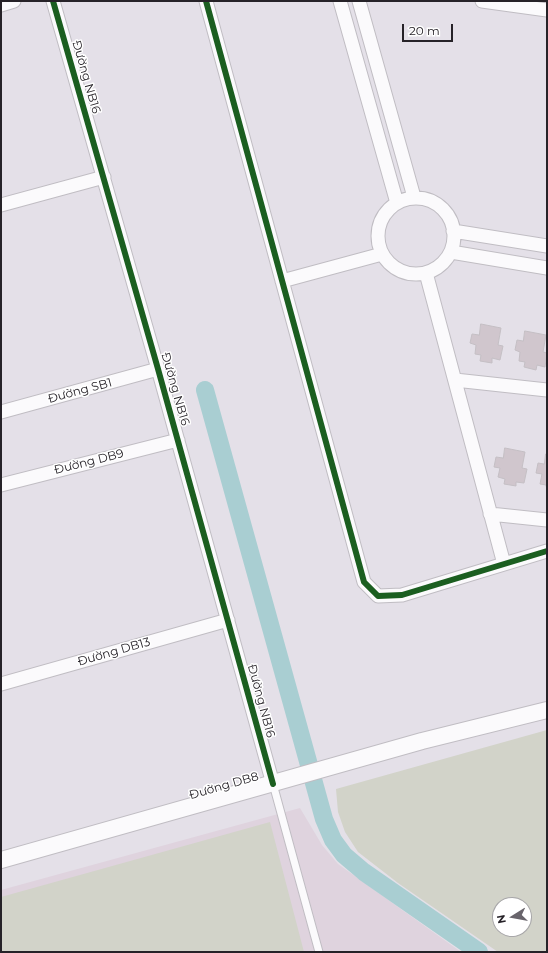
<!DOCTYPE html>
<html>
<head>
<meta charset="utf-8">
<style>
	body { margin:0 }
	#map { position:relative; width:548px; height:953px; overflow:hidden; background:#e4e0e8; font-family:Montserrat,sans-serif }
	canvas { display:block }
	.frame { position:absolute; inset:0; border:2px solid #262228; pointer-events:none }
	.north { position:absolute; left:492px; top:897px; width:40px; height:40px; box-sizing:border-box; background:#fff; border:1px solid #a8a7a9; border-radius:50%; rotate:259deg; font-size:11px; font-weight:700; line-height:16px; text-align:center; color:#262228 }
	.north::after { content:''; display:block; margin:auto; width:14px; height:18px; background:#68646b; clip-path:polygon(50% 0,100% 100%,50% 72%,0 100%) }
	.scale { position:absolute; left:402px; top:24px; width:51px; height:18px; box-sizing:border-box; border:2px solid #262228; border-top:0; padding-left:5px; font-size:12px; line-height:14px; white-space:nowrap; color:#262228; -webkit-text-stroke:3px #fff; paint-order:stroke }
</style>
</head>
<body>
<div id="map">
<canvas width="548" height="953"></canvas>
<div class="frame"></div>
<div class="north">N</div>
<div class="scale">20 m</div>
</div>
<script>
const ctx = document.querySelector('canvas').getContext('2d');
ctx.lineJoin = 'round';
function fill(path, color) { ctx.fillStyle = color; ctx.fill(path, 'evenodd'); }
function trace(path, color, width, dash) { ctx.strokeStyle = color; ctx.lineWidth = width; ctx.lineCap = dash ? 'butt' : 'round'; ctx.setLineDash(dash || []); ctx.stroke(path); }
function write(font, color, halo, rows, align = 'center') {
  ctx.font = font + ' Montserrat,sans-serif'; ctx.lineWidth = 3; ctx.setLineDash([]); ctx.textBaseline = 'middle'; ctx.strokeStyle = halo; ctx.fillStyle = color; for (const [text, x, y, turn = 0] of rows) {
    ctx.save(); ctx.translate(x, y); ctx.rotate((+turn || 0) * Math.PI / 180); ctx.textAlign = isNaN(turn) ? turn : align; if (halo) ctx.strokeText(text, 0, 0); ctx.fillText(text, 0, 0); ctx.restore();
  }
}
fill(new Path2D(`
	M300,808L322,845L338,864L461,952H1V890Z`), '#dfd3de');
fill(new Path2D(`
	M547,730V952H498L398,883L358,852L345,832L338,812L336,789ZM500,905H524V929H500Z
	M270,822L304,952H1V897Z`), '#d2d3c9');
trace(new Path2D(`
	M205,390L324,819L333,840L344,855L364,872L479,952`), '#a9ced2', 18);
const building = new Path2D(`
	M481,324L501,328L498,345L503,346L500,360L492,358V363L480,361L481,355L475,354L476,345L470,343L472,334L479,335Z
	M525,331L546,335L543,352L547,353L545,367L537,365L536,370L524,367L525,362L519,361L520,352L515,350L517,340L523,341Z
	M505,448L525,452L522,468L527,469L524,483L516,482V486L504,484L505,479L498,477L500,468L494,467L496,457L503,458Z
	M546,454H547V490L546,485L540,484L542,474L536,473L538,463L544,464Z`);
fill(building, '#d0c6cd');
trace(building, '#c4bfc4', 1);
const service = new Path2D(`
	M273,784L319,952`);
const minor = new Path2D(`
	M53,1L158,369L273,784
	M206,1L364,582L378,596L402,595L547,551
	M340,1L397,203
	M359,1L414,197
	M482,1L547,10
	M1,5L14,1
	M378 236a38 38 0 1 1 76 0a38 38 0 1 1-76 0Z
	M1,205L104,177
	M453,231L547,246
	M451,252L547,268
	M426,273L504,564
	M282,281L382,254
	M455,380L547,390
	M1,412L158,369
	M1,485L178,440
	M490,514L547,520
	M1,684L228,620`);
const tertiary = new Path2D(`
	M1,860L422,741L547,710`);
trace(service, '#c0bdc3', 9);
trace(minor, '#c0bdc3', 15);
trace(tertiary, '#c0bdc3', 18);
trace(service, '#fbfafc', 7);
trace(minor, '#fbfafc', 13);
trace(tertiary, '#fbfafc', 16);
trace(new Path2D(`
	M53,1L158,369L273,784
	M206,1L364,582L378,596L402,595L547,551`), '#1b5e20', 6);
write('12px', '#262228', '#fff', [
	["Đường NB16",86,77,74],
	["Đường NB16",175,389,74],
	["Đường SB1",80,391,-15],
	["Đường DB9",89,462,-14],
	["Đường DB13",114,652,-16],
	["Đường NB16",261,701,75],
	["Đường DB8",224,786,-16]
]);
</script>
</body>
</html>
